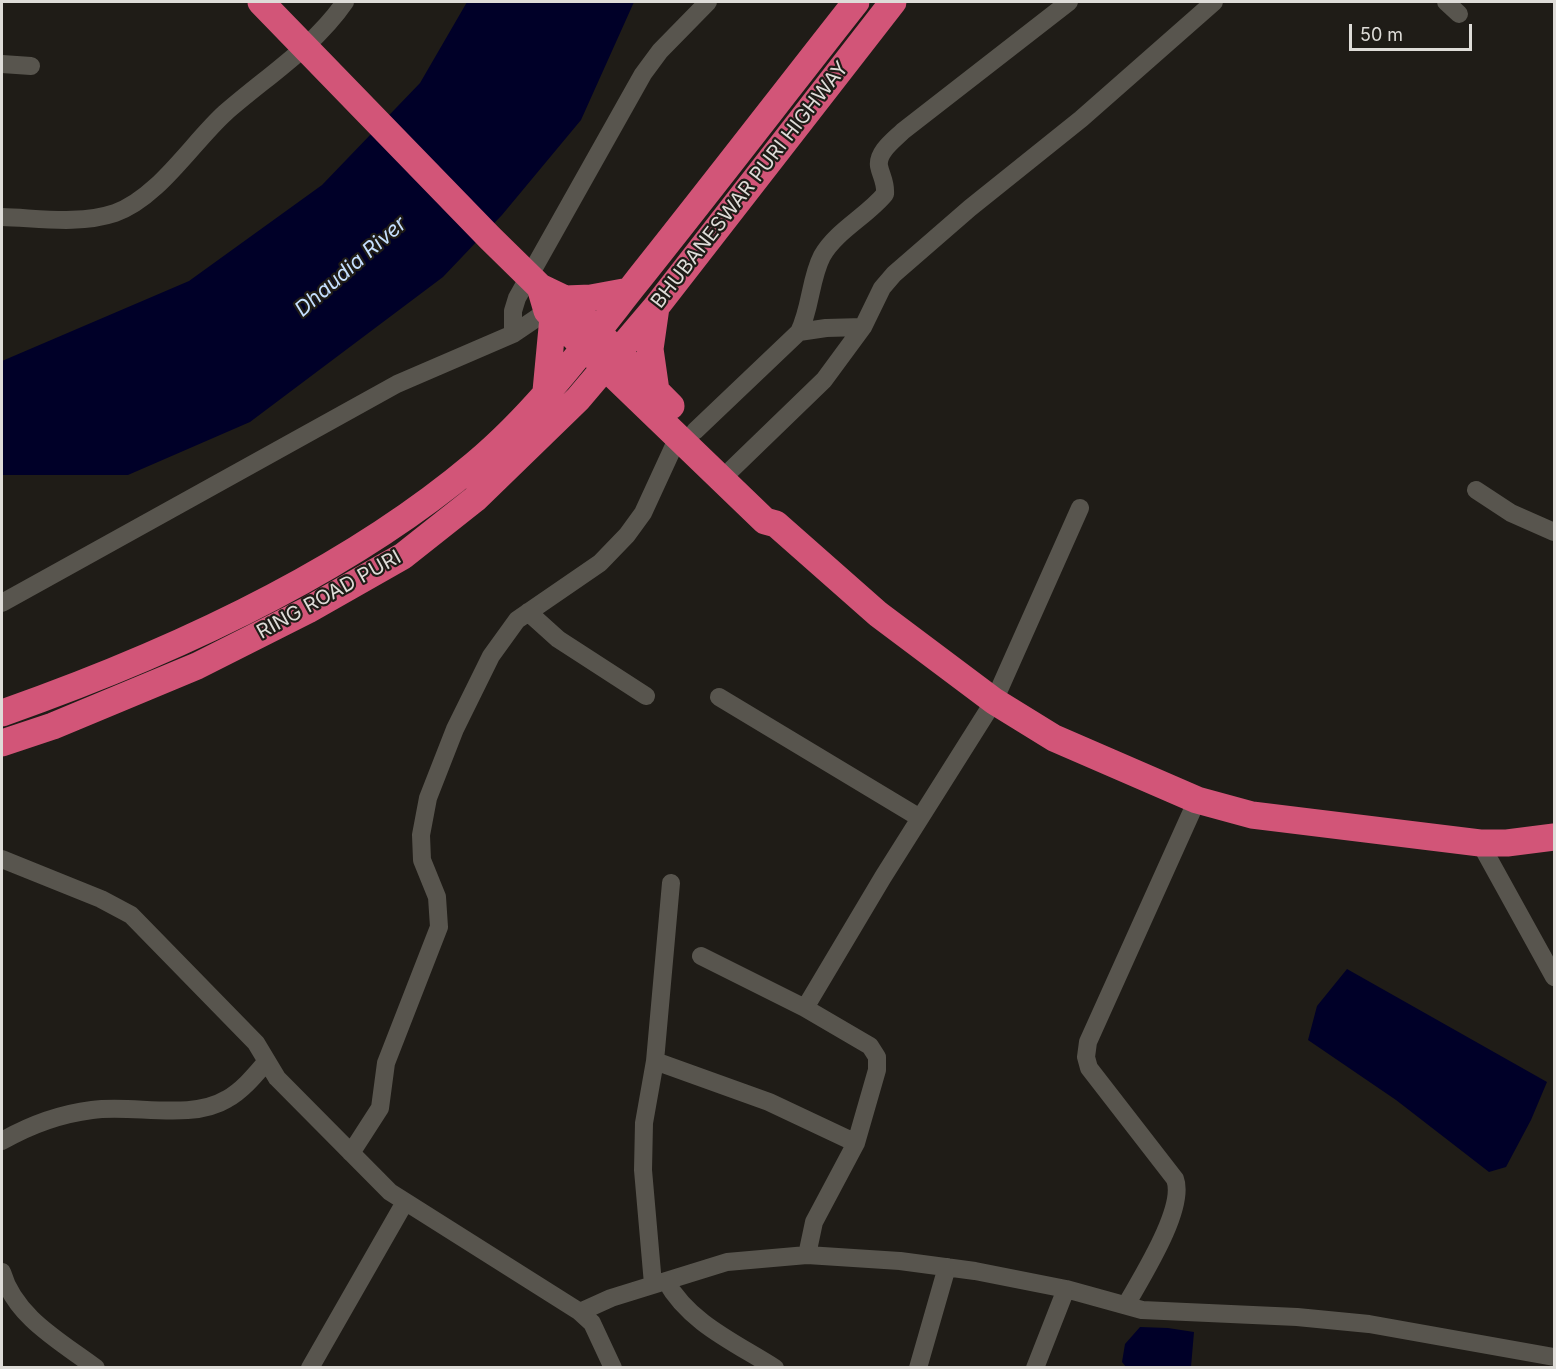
<!DOCTYPE html>
<html>
<head>
<meta charset="utf-8">
<style>
	body { margin:0 }
	#map { position:relative; width:1556px; height:1369px; overflow:hidden; background:#1f1c17; font-family:Inter,sans-serif }
	canvas { display:block }
	.frame { position:absolute; inset:0; border:3px solid #dedcd8; pointer-events:none }
	.scale { position:absolute; left:1349px; top:24px; width:123px; height:27px; box-sizing:border-box; border:3px solid #dedcd8; border-top:0; padding-left:8px; font-size:18px; line-height:21px; white-space:nowrap; color:#dedcd8; -webkit-text-stroke:4px #1f1c17; paint-order:stroke }
</style>
</head>
<body>
<div id="map">
<canvas width="1556" height="1369"></canvas>
<div class="frame"></div>
<div class="scale">50 m</div>
</div>
<script>
const ctx = document.querySelector('canvas').getContext('2d');
ctx.lineJoin = 'round';
function fill(path, color) { ctx.fillStyle = color; ctx.fill(path, 'evenodd'); }
function trace(path, color, width, dash) { ctx.strokeStyle = color; ctx.lineWidth = width; ctx.lineCap = dash ? 'butt' : 'round'; ctx.setLineDash(dash || []); ctx.stroke(path); }
function write(font, color, halo, rows, align = 'center') {
  ctx.font = font + ' Inter,sans-serif'; ctx.lineWidth = 4.5; ctx.setLineDash([]); ctx.textBaseline = 'middle'; ctx.strokeStyle = halo; ctx.fillStyle = color; for (const [text, x, y, turn = 0] of rows) {
    ctx.save(); ctx.translate(x, y); ctx.rotate((+turn || 0) * Math.PI / 180); ctx.textAlign = isNaN(turn) ? turn : align; if (halo) ctx.strokeText(text, 0, 0); ctx.fillText(text, 0, 0); ctx.restore();
  }
}
fill(new Path2D(`
	M467,2H634L581,120L502,215L443,277L250,422L128,475H2V361L189,281L322,185L420,83Z
	M1347,969L1547,1082L1531,1120L1506,1167L1489,1172L1396,1100L1308,1040L1317,1006Z
	M1140,1327L1168,1328L1194,1332L1191,1367H1126L1122,1362L1125,1344Z`), '#000028');
trace(new Path2D(`
	M1446,2L1459,14
	M2,64L31,66
	M2,217C38,218 79,225 115,213C158,198 192,143 225,113C266,77 314,47 345,2
	M799,332L826,328L863,327
	M513,334V311L517,298L643,74L660,51L708,2
	M695,431L799,332C811,308 810,279 822,256C836,231 867,216 885,194C886,182 881,176 879,166C877,152 894,140 903,131L1069,2
	M732,469L824,380L863,327L882,288L894,274L970,208L1081,119L1214,2
	M1476,490L1511,513L1554,532
	M2,603L397,384L513,334L547,311
	M528,612L558,639L646,696
	M719,697L920,818
	M1480,843L1554,977
	M2,859L101,899L131,915L256,1043L277,1078L390,1192L580,1312L592,1323L613,1368
	M701,956L805,1008L870,1046L877,1057V1070L856,1143L814,1222L807,1255
	M805,1008L883,877L994,701L1080,508
	M655,1061L769,1102L856,1143
	M2,1141C30,1125 60,1114 92,1110C133,1104 191,1121 227,1099C243,1090 255,1075 267,1061
	M351,1153L380,1108L386,1063L439,927L437,897L422,860L421,835L428,798L455,729L491,656L517,620L600,563L627,535L643,513L678,437
	M2,1272C15,1317 60,1341 96,1368
	M666,1281C689,1323 736,1343 775,1368
	M653,1284L643,1170L644,1123L655,1061L671,883
	M1126,1305C1141,1278 1186,1208 1175,1179L1089,1068L1086,1057L1088,1042L1197,800
	M580,1312L611,1298L727,1262L807,1255L900,1261L975,1271L1066,1289L1142,1310L1297,1317L1369,1324L1554,1357
	M310,1368L405,1202
	M918,1368L947,1267
	M1035,1368L1066,1289`), '#58554e', 18);
trace(new Path2D(`
	M261,2L490,238L540,287L565,299L671,406
	M540,287L547,311L765,521L776,524L878,614L994,701L1054,738L1197,800L1252,815L1480,843H1507L1554,837
	M565,299L591,298L629,291
	M656,307L650,349L656,391
	M546,391L553,317
	M2,713C164,656 343,575 475,464C536,413 585,347 634,285C709,191 782,96 856,2
	M2,743L53,726L197,666L308,610L403,556L475,499L578,399L656,307L893,2`), '#d25578', 27);
write('20px', '#dedcd8', '#1f1c17', [
	["BHUBANESWAR PURI HIGHWAY",750,185,-52],
	["RING ROAD PURI",329,595,-29]
]);
write('italic 21px', '#c5dffe', '#1f1c17', [
	["Dhaudia River",351,267,-41]
]);
</script>
</body>
</html>
